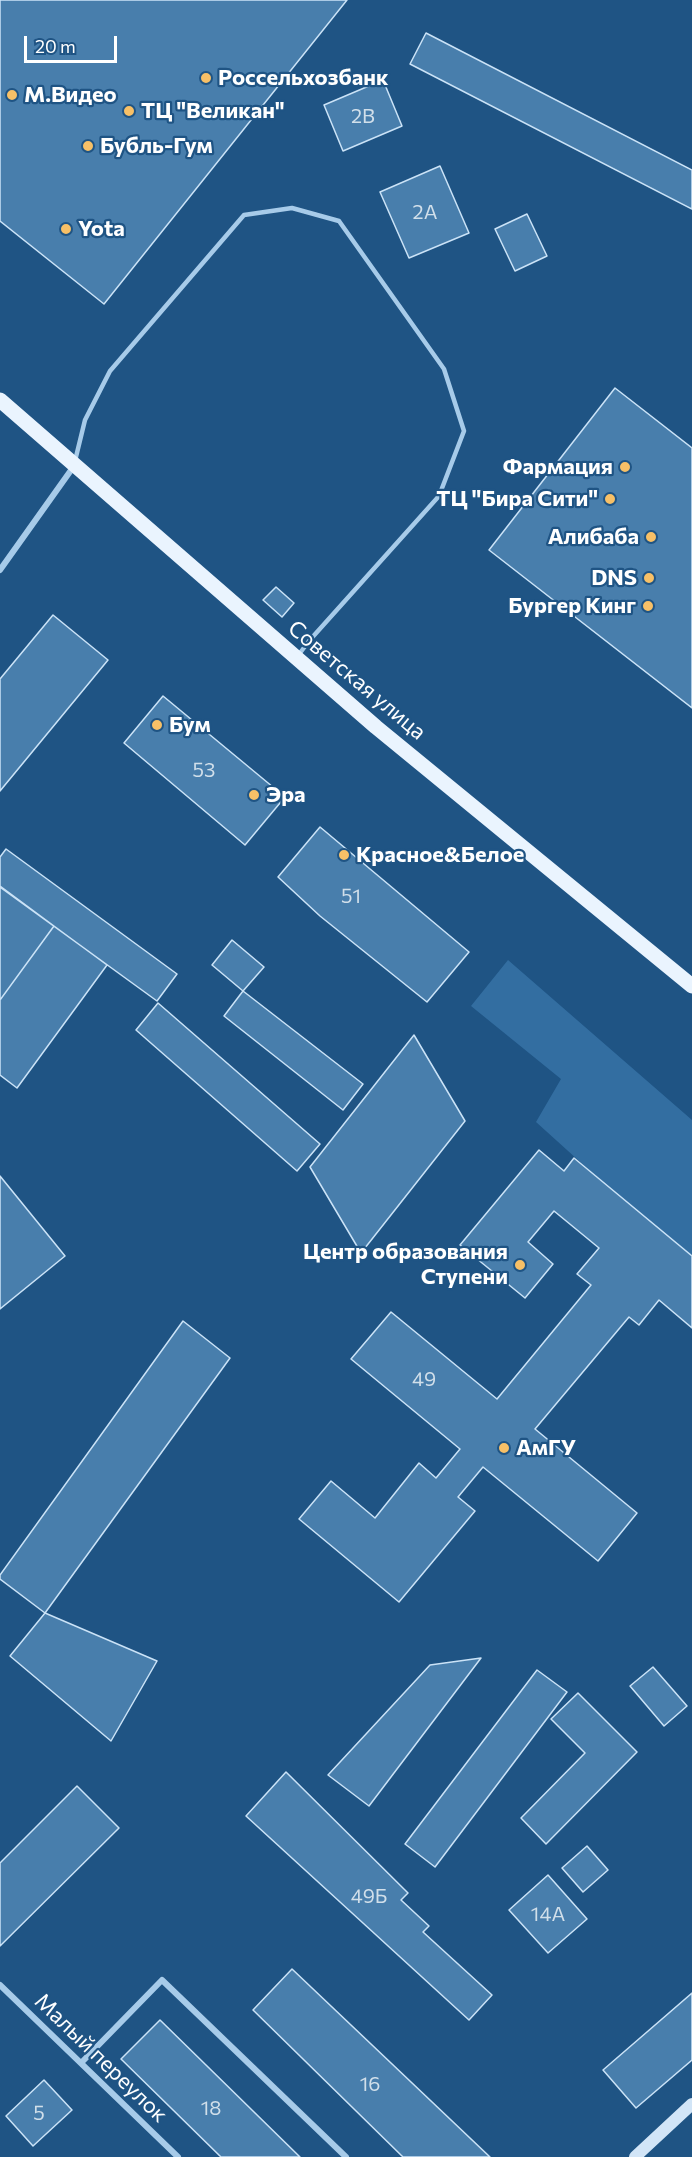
<!DOCTYPE html>
<html>
<head>
<meta charset="utf-8">
<style>
	body { margin:0 }
	#map { position:relative; width:692px; height:2157px; overflow:hidden; background:#1f5484; font-family:Commissioner,sans-serif }
	canvas { display:block }
	.scale { position:absolute; left:24px; top:36px; width:93px; height:27px; box-sizing:border-box; border:3px solid #fff; border-top:0; padding-left:8px; font-size:18px; line-height:21px; white-space:nowrap; color:#fff; -webkit-text-stroke:4px #1f5484; paint-order:stroke }
</style>
</head>
<body>
<div id="map">
<canvas width="692" height="2157"></canvas>
<div class="scale">20 m</div>
</div>
<script>
const ctx = document.querySelector('canvas').getContext('2d');
ctx.lineJoin = 'round';
function fill(path, color) { ctx.fillStyle = color; ctx.fill(path, 'evenodd'); }
function trace(path, color, width, dash) { ctx.strokeStyle = color; ctx.lineWidth = width; ctx.lineCap = dash ? 'butt' : 'round'; ctx.setLineDash(dash || []); ctx.stroke(path); }
function write(font, color, halo, rows, align = 'center') {
  ctx.font = font + ' Commissioner,sans-serif'; ctx.lineWidth = 4.5; ctx.setLineDash([]); ctx.textBaseline = 'middle'; ctx.strokeStyle = halo; ctx.fillStyle = color; for (const [text, x, y, turn = 0] of rows) {
    ctx.save(); ctx.translate(x, y); ctx.rotate((+turn || 0) * Math.PI / 180); ctx.textAlign = isNaN(turn) ? turn : align; if (halo) ctx.strokeText(text, 0, 0); ctx.fillText(text, 0, 0); ctx.restore();
  }
}
fill(new Path2D(`
	M508,960L692,1120V1263L536,1122L561,1079L471,1006Z`), '#336ea1');
const building = new Path2D(`
	M0,0H347L104,304L0,221Z
	M426,33L692,170V209L410,64Z
	M383,80L402,126L343,151L324,105Z
	M440,166L469,233L409,258L380,192Z
	M527,214L547,256L515,271L495,229Z
	M615,388L692,448V708L489,550Z
	M276,587L294,603L282,617L263,600Z
	M53,615L108,660L0,791V679Z
	M163,696L285,797L245,845L124,743Z
	M320,827L469,952L427,1002L320,916L278,877Z
	M6,849L177,974L157,1001L0,887V857Z
	M0,886L54,926L0,1000Z
	M54,926L107,965L17,1088L0,1075V1000Z
	M232,940L264,967L243,991L212,965Z
	M243,991L363,1084L343,1110L224,1016Z
	M158,1003L320,1144L297,1171L136,1030Z
	M414,1035L465,1121L361,1253L310,1167Z
	M539,1150L564,1171L574,1158L692,1256V1328L659,1300L639,1325L629,1317L535,1429L637,1513L598,1561L483,1467L458,1497L475,1511L399,1602L299,1519L331,1481L375,1518L419,1463L436,1478L460,1449L351,1359L391,1312L497,1399L591,1285L577,1274L599,1248L554,1211L528,1242L553,1264L525,1298L460,1245Z
	M0,1176L65,1256L0,1309Z
	M183,1321L230,1358L45,1613L0,1579V1575Z
	M45,1613L157,1661L111,1741L10,1656Z
	M481,1658L369,1806L328,1775L430,1665Z
	M653,1667L687,1706L664,1726L630,1686Z
	M537,1670L567,1692L435,1867L405,1844Z
	M578,1693L637,1752L546,1844L521,1818L585,1753L551,1719Z
	M286,1772L408,1893L401,1900L429,1926L423,1932L492,1995L469,2020L246,1816Z
	M77,1786L119,1828L0,1946V1863Z
	M587,1846L608,1870L583,1892L562,1868Z
	M548,1875L587,1919L548,1953L509,1910Z
	M292,1969L490,2157H403L253,2010Z
	M692,1993V2060L636,2108L603,2070Z
	M160,2020L300,2157H221L121,2059Z
	M44,2080L72,2110L33,2146L6,2116Z`);
fill(building, '#487eac');
trace(building, '#cbe3f7', 1.5);
trace(new Path2D(`
	M75,461L85,420L110,371L244,215L292,208L339,221L444,369L464,431L439,496L309,641L297,657`), '#a7cbe9', 4.5);
trace(new Path2D(`
	M0,570L74,466
	M0,1985L178,2157
	M81,2063L162,1980L346,2157`), '#a7cbe9', 6);
trace(new Path2D(`
	M635,2157L692,2104`), '#d2e5f7', 12);
trace(new Path2D(`
	M0,400L376,727L692,986`), '#eaf4fe', 15);
for (const [x, y, r, color] of [
	[206,78,6,"#f7c067"],
	[12,95,6,"#f7c067"],
	[129,111,6,"#f7c067"],
	[88,146,6,"#f7c067"],
	[66,229,6,"#f7c067"],
	[625,467,6,"#f7c067"],
	[610,499,6,"#f7c067"],
	[651,537,6,"#f7c067"],
	[649,578,6,"#f7c067"],
	[648,606,6,"#f7c067"],
	[157,725,6,"#f7c067"],
	[254,795,6,"#f7c067"],
	[344,855,6,"#f7c067"],
	[520,1265,6,"#f7c067"],
	[504,1448,6,"#f7c067"]
]) { const dot = new Path2D(); dot.arc(x, y, r, 0, 2 * Math.PI); ctx.fillStyle = color; ctx.fill(dot); trace(dot, '#1f5484', 2); }
write('20px', '#d1dfea', null, [
	["2В",363,116],
	["2А",425,212],
	["53",204,770],
	["51",351,896],
	["49",424,1379],
	["49Б",369,1896],
	["14А",548,1914],
	["16",370,2084],
	["18",211,2108],
	["5",39,2113]
]);
write('bold 22px', '#fff', '#1f5484', [
	["Россельхозбанк",218,78],
	["М.Видео",24,95],
	["ТЦ \"Великан\"",141,111],
	["Бубль-Гум",100,146],
	["Yota",78,229],
	["Фармация",613,467,"right"],
	["ТЦ \"Бира Сити\"",598,499,"right"],
	["Алибаба",639,537,"right"],
	["DNS",637,578,"right"],
	["Бургер Кинг",636,606,"right"],
	["Бум",169,725],
	["Эра",266,795],
	["Красное&Белое",356,855],
	["Центр образования",508,1252,"right"],
	["Ступени",508,1277,"right"],
	["АмГУ",516,1448]
], 'left');
write('22px', '#fff', '#1f5484', [
	["Советская улица",357,680,40],
	["Малый переулок",101,2058,44]
]);
</script>
</body>
</html>
